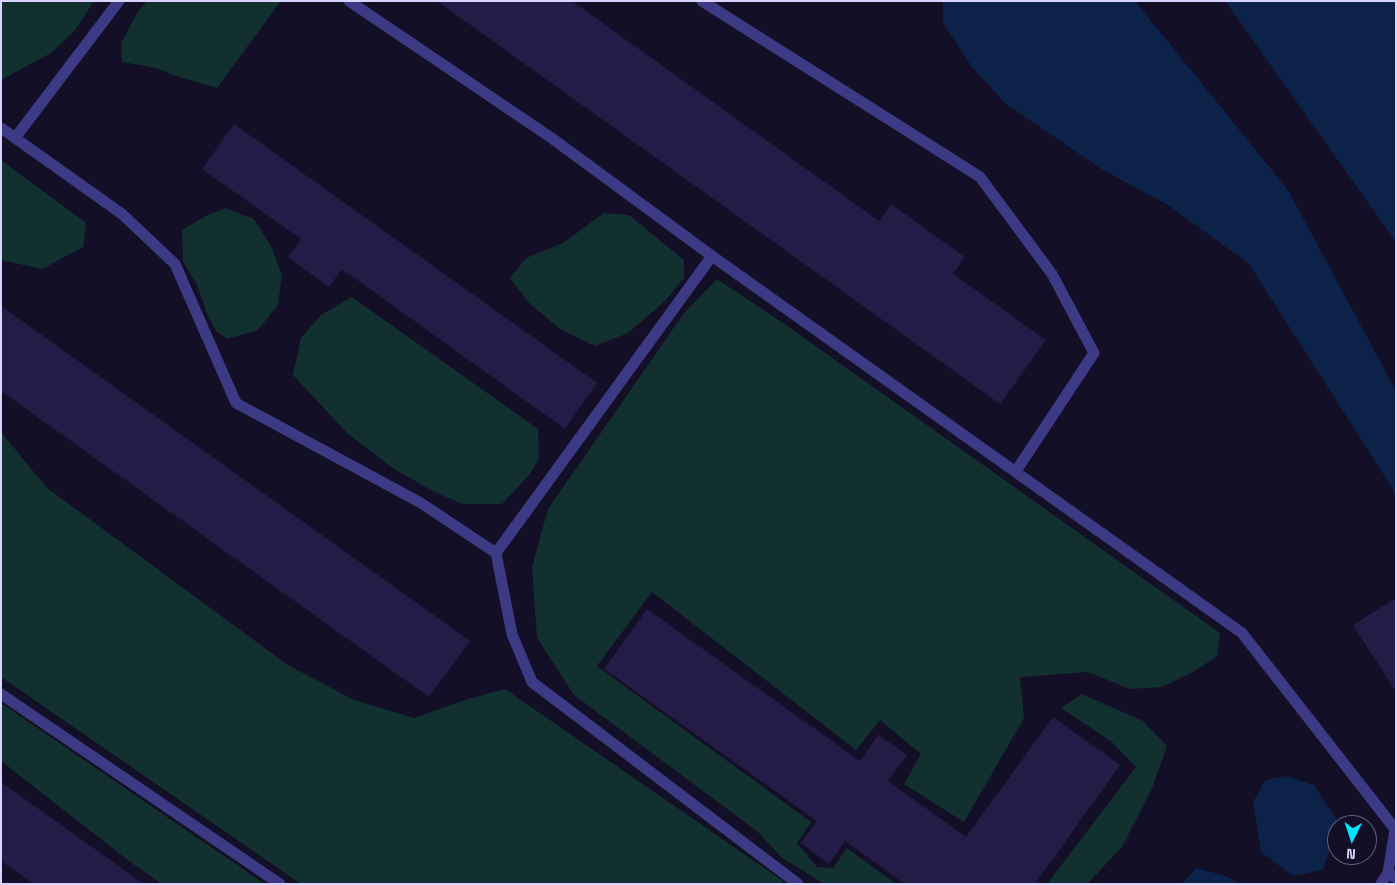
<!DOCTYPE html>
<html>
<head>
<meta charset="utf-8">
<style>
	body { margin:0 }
	#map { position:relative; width:1397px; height:885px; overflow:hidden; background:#130f26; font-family:"Space Grotesk",sans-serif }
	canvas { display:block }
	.frame { position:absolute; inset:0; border:2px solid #d9d4ff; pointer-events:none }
	.north { position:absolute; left:1327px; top:815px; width:50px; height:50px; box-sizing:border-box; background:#130f26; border:1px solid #625e7d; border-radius:50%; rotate:184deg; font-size:14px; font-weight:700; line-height:20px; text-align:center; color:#d9d4ff }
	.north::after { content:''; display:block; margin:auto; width:18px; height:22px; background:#00e5ff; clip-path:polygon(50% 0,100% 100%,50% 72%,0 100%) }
</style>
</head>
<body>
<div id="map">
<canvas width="1397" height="885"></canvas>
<div class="frame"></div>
<div class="north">N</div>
</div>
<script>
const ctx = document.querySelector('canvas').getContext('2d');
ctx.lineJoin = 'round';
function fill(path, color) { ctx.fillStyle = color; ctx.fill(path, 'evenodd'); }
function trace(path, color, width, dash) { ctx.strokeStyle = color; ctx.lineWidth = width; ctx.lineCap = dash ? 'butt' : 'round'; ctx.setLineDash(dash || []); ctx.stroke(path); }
fill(new Path2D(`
	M1,1H94L76,29L51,53L1,80Z
	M147,1H280V2L217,88L176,76L156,68L122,62L121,43L139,10Z
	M1,160L86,223L83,247L42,269L1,260Z
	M225,208L254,219L271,246L282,275L278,305L258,330L227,339L216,331L208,316L197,285L183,261L182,230L204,217Z
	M604,213L629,215L684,260V278L665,301L628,333L595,346L560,329L529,303L510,278L526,258L563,243Z
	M717,279L786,325L1220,633L1217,656L1195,671L1162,687L1130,689L1088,672L1020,677L1024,718L964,822L904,784L921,754L880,720L856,750L652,592L597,666L811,822L797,843L817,867L833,868L847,848L896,884H824L781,857L758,832L574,695L537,638L532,567L548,509L684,313Z
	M352,297L538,429L539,459L530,474L502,504H462L433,491L394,469L347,433L293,375L301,338L321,315Z
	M1,432L47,488L288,665L354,700L414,718L468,699L505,689L783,881L781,884H301L1,677Z
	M1082,694L1143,721L1167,746L1153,786L1122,847L1087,884H1047L1136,767L1112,742L1061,708Z
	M1,703L265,884H162L129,861L1,761Z`), '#12302f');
fill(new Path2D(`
	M943,1H1135L1288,190L1396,391V494L1249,264L1168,205L1103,170L1006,104L972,67L943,23Z
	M1225,1H1396V242Z
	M1285,776L1314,785L1338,822L1323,870L1293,876L1261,852L1253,802L1265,780Z
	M1196,868L1229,877L1237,884H1182Z`), '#0c2248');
fill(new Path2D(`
	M437,1H572L879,221L891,204L965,257L953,274L1046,340L1000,404Z
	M234,124L597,383L565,429L342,269L329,287L288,257L301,239L202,169Z
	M1,306L470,641L429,697L1,391Z
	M1396,598V692L1353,625Z
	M647,609L860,761L878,735L907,755L888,781L966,837L1053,717L1120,765L1035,884H905L845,841L829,864L801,843L817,821L604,669Z
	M1,782L144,884H34L1,861Z`), '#241b47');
trace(new Path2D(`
	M349,1L553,139L712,256L1242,633L1395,829L1388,873
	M702,1L980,177L1052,274L1094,353L1016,471
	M1,128L122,214L175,264L236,403L421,503L496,553L512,634L532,682L798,884
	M15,138L119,1
	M496,553L712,256
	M1,694L280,884
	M1381,884L1388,873L1396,878`), '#3d3a85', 11);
</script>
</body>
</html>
